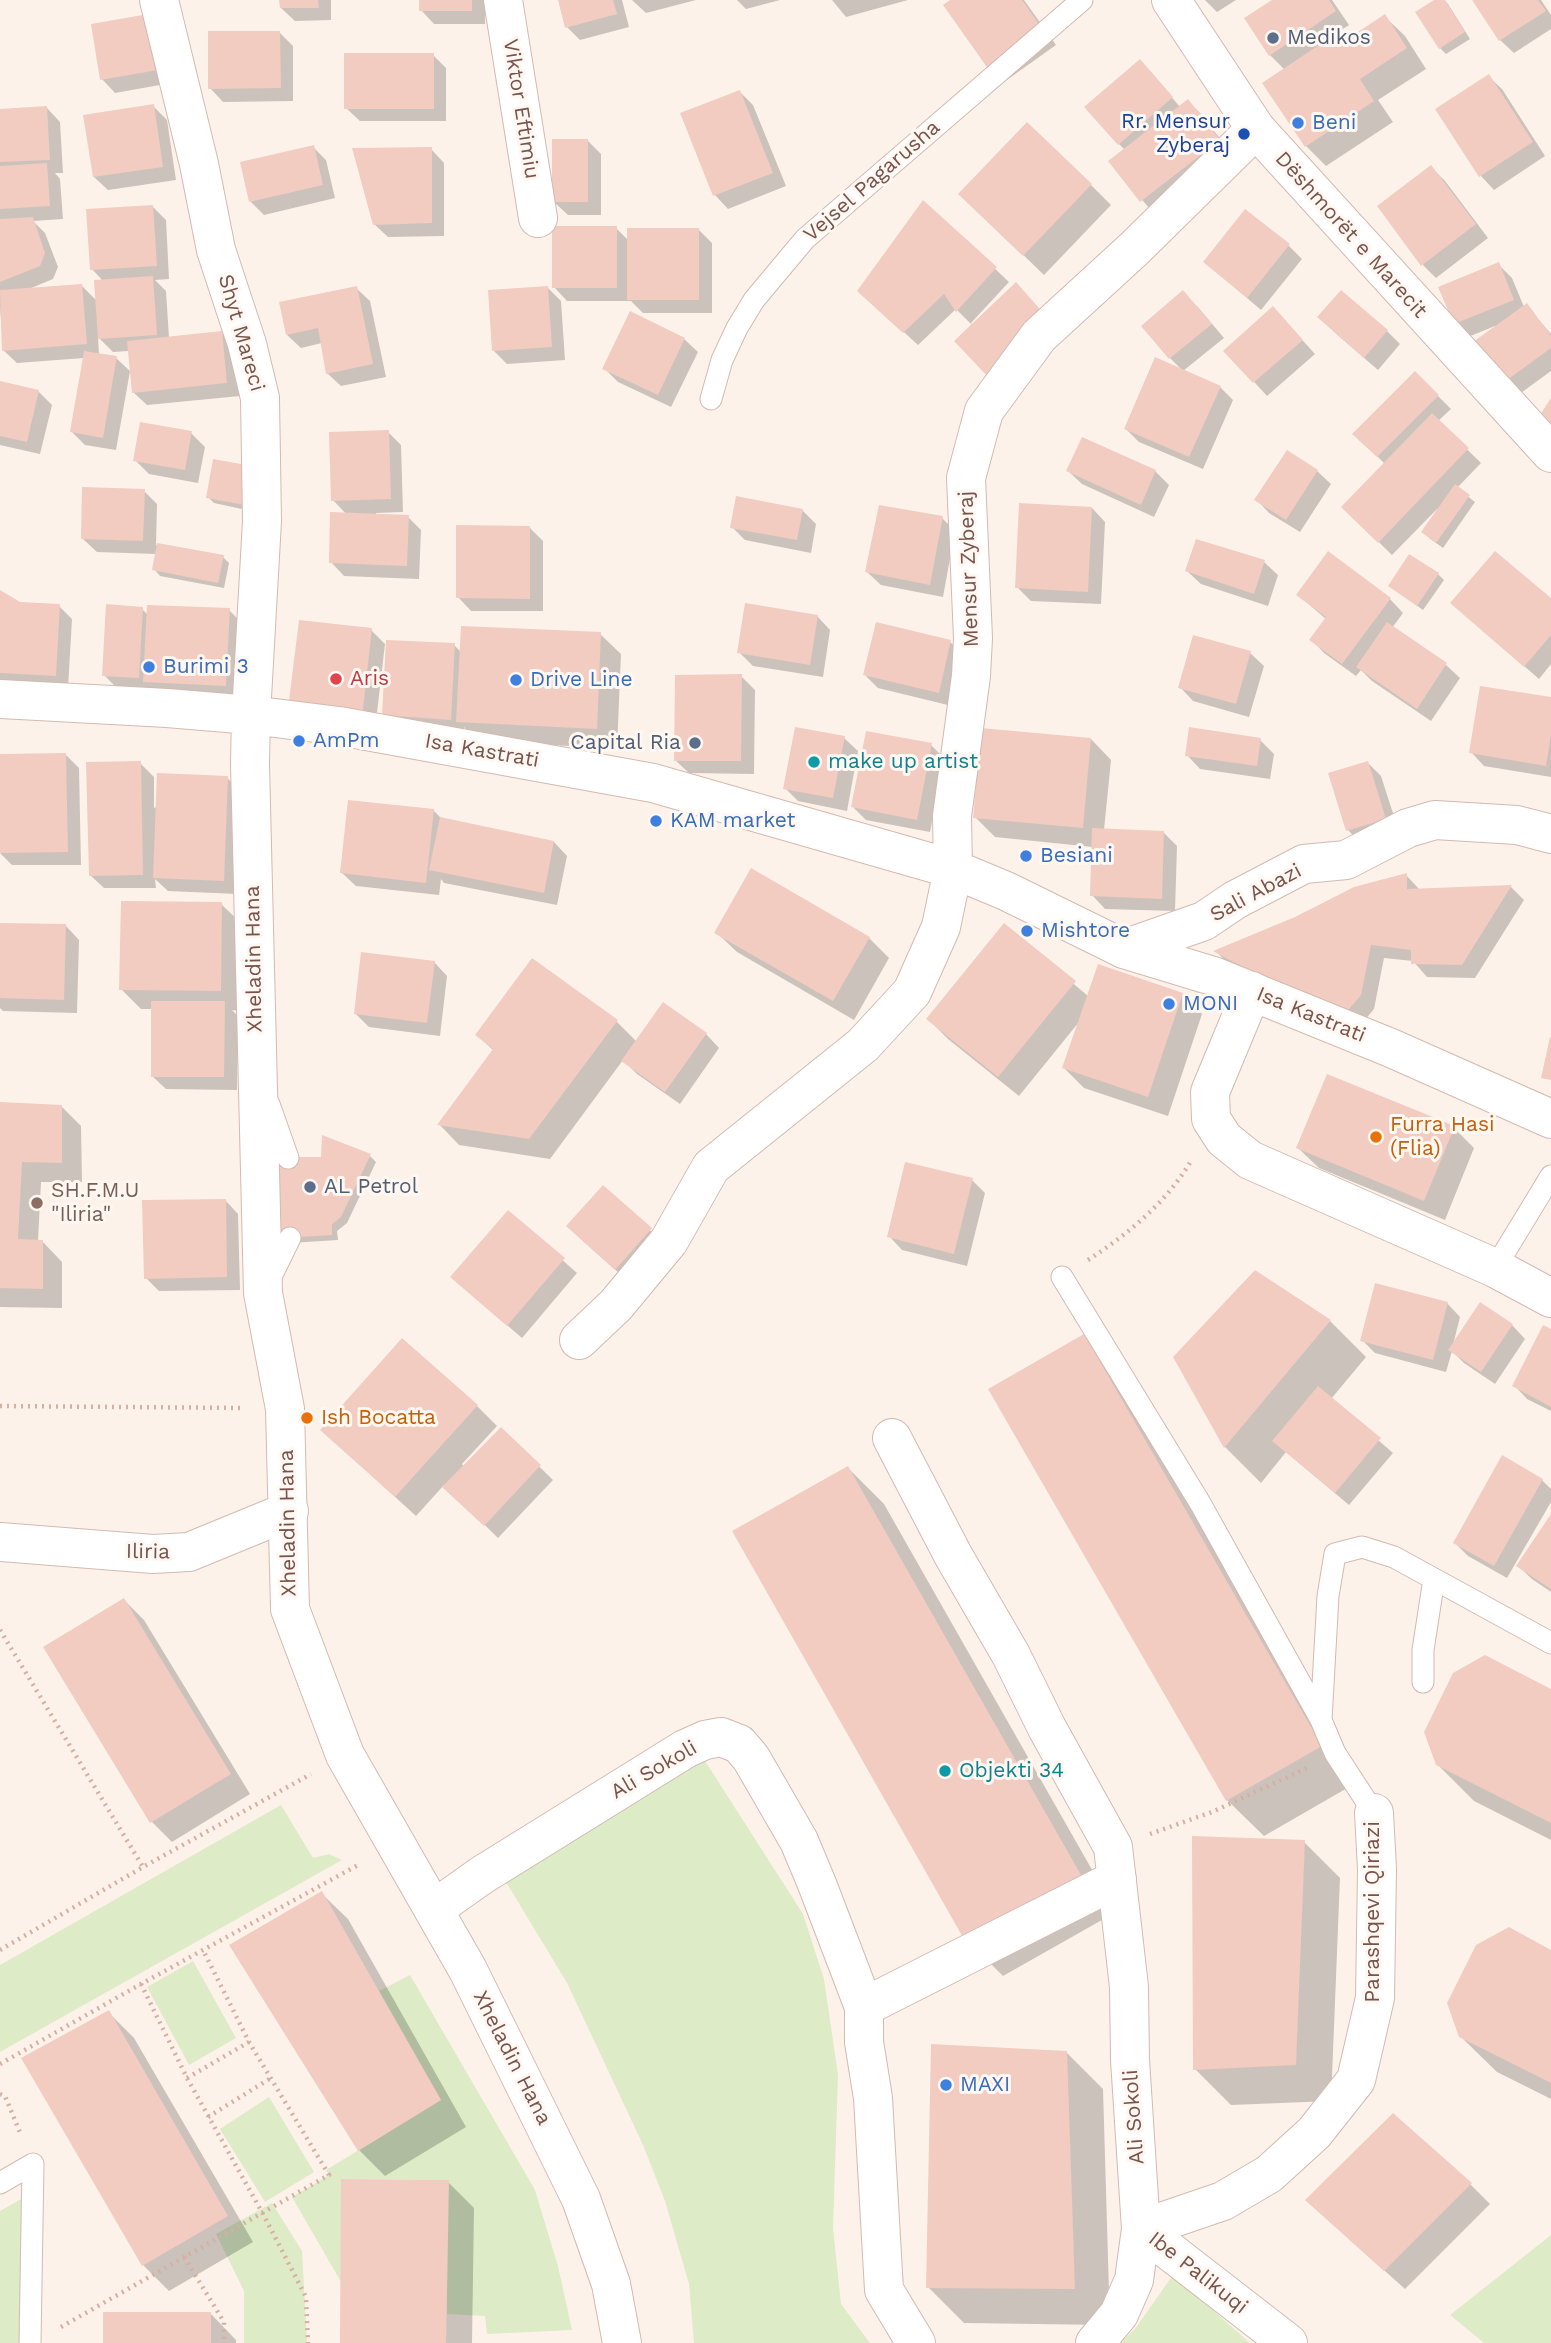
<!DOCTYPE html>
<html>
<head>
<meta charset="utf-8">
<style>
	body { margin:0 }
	canvas { display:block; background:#fdf2ea }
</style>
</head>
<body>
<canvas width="1551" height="2343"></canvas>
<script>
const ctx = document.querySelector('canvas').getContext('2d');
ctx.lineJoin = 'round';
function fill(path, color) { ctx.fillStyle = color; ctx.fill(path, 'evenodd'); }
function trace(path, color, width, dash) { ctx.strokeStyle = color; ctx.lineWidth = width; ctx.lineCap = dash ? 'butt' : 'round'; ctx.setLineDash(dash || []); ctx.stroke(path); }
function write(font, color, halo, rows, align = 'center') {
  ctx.font = font + ' "Work Sans",sans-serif'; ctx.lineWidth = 6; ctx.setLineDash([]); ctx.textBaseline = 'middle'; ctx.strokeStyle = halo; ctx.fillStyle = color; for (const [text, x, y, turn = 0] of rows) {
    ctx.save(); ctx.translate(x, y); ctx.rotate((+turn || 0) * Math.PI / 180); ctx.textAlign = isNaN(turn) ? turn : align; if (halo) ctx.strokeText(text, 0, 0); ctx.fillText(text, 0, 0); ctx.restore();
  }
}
fill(new Path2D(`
	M698,1750L803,1914L824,1979L838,2075L833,2228L841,2304L870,2343H694L689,2284L665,2201L643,2145L567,1983L506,1882Z
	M281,1805L313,1858L329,1854L342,1860L0,2052V1965Z
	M193,1961L236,2038L189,2065L147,1987Z
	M410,1975L535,2190L558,2266L572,2330L487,2334L485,2316L447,2314L448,2180L341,2179V2282L292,2197L329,2175L326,2170L441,2100L379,1991Z
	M269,2097L314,2172L265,2202L220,2129Z
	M23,2198L20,2343H0V2211Z
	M272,2203L302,2251L307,2343H244V2291L216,2234Z
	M1551,2235V2343H1484L1450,2315Z
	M1173,2275L1250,2343H1120L1135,2329Z`), '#ddebc7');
fill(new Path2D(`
	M281,0H331V20L295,21L281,8Z
	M421,0H485V24H434L421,10Z
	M560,0H622L629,27L580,40L567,27Z
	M632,0H696L646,13Z
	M737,0H780L746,9Z
	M832,0H908L846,17Z
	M953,0H1024L1056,45L1004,82L990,68Z
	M1205,0H1236L1217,12Z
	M1275,0H1332L1349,25L1332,36L1341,45L1384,16L1405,36L1426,69L1378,100L1393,122L1326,166L1306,146L1285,70L1270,55Z
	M1437,0H1444L1448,4L1470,39L1446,54L1440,48Z
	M1474,0H1541L1551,15V29L1514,53L1500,40Z
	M93,25L182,81L115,93L102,79Z
	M279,32L293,46V101L223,102L210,88Z
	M433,55L446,68V121H360L346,108Z
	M1153,75L1180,107L1188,101L1201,114L1232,154L1155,215L1110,162L1125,150L1119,144Z
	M1488,76L1502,89L1545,156L1494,190L1481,176L1437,109Z
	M740,92L753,105L786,186L728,209L715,195Z
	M153,106L167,120L176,180L108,190L94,177Z
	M47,108L60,122L63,173H55L60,179L63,219L33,221L45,233L58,267L53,279L29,289L82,286L97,301L103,281L92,269L152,206L166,220L169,279L155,280L166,291L169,338L221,333L235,347L240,396L147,405L133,392L129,351L113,352L98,337L99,355L116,358L130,371L116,450L85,445L72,432L84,358L17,363L3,350L0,306V111Z
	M588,141L601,154V215H568L554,202Z
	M313,147L326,160L335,198L264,215L251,202L242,163Z
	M431,149L444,163V236L388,237L374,224Z
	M1431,167L1445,181L1488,238L1436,278L1423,265Z
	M1091,185L1111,205L1044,275L981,214Z
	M924,202L1009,282L971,323L973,326L956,309L918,345L870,301Z
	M616,228L629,241L699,230L712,243V313H643L631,301H567L554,287Z
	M1289,246L1302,259L1261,310L1205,262Z
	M1498,264L1512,278L1524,307L1526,305L1551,334V371L1518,395L1505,382L1495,326L1468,337L1455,323Z
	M356,288L370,301L386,377L341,386L327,373L322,343L301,348L287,335Z
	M548,288L561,301L565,360L507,364L494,351Z
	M1197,306L1224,338L1183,371L1220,387L1233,400L1203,469L1139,442L1126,429L1183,371L1170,358Z
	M1286,322L1315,354L1267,396L1226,351Z
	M1333,331H1387L1400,344L1378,370Z
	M684,339L698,352L671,407L618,382L604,368Z
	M1415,373L1451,409L1438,421L1481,463L1457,488L1475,502L1443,548L1429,538L1438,510L1437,509L1392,555L1343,507L1385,464L1355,434Z
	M0,382L38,391L52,405L40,454L0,445Z
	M388,432L401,445L403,512L376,513V516L408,517L421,530L419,579L344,576L331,562L347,515L333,500Z
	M191,433L205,447L198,483L149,474L135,460Z
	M1287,452L1317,471L1331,484L1300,532L1269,513L1256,499Z
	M1068,471H1155L1169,485L1154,517L1082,484Z
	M257,474L251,511L214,503L208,497Z
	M144,491L157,504L156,545L223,557L229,563L224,588L160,576L154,569L156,554L97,552L83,539Z
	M1092,508L1105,522L1101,604L1031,601L1017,587Z
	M802,510L816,524L811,553L745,540L732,527Z
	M942,518L955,531L943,597L881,585L867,572Z
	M530,528L543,541V611H471L458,597Z
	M1264,562L1278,575L1268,606L1201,584L1187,571Z
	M1438,574L1444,580L1423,610L1390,586Z
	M0,593L20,604L59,606L72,619L68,688L0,685Z
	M1298,595L1390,599L1403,613L1392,628L1446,665L1460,678L1431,721L1372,681L1361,670L1356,676L1324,653L1311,639L1326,619Z
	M1551,601V664L1539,679L1452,603Z
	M142,609L148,615L229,610L242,623L239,698L159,695L152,688V691L118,689L104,675Z
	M817,616L830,630L823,677L753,666L739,652Z
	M300,622L371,630L385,644L375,730Z
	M600,634L621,654L617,748L478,742L464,727V732L384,715L454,645L461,652Z
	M950,642L964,655L952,706L878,688L865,675Z
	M1250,653L1264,666L1249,717L1193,701L1180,687Z
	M741,676L755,690L754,774L689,773L675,760Z
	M1551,699V777L1484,766L1471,752Z
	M844,738L858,751L847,811L798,801L785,788Z
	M1091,739L1111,760L1104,830L1164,833L1177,846L1175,911L1105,909L1092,895L1093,847L995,837L975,817Z
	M1260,740L1274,754L1270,779L1200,769L1187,755Z
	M931,745L944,758L930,832L866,820L853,807Z
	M66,755L79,768L81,865H12L0,853V756Z
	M140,763L154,777V808L227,778L241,791L237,894L168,891L155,879L156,888H104L90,875Z
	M1368,763L1381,776L1399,832L1361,844L1348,830Z
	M433,810L442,819L554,842L567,856L557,905L444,883L441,879L439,895L356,886L342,873Z
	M752,870L869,938L889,958L854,1020L737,952L716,932Z
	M1406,875L1420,890L1511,887L1524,900L1475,978L1427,977L1413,961L1384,958L1374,1009L1359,1027L1228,964L1216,951Z
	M221,904L242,924L240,1011L232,1010L238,1016L237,1090L166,1089L152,1076L153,1009H141L121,989Z
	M0,924L66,926L79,940L77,1013L3,1011L0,1008Z
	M1004,925L1088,996L1182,994L1202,1014L1168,1116L1084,1088L1064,1068L1079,1022L1019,1096L948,1039L928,1019Z
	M434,962L447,976L440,1036L369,1027L355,1013Z
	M617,1022L637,1042L706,1034L719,1048L680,1104L637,1074L623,1060L550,1159L459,1145L440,1125L494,1051L477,1035Z
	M0,1104L61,1106L81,1126L82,1182H41L38,1241H42L62,1262V1308L0,1307Z
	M1454,1128L1474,1148L1445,1220L1319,1168L1298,1148Z
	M370,1156L376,1162L347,1223L337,1231L338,1240L274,1244Z
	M972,1180L985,1193L967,1266L902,1250L889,1236Z
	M603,1188L664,1243L629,1282L582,1240Z
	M225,1200L238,1214L240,1290L159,1291L146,1278Z
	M508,1212L577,1273L522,1338L466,1290Z
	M1447,1303L1460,1317L1453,1345L1512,1325L1525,1339L1495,1384L1464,1363L1452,1351L1446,1372L1375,1353L1362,1340Z
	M1330,1321L1366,1357L1331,1399L1393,1453L1349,1505L1286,1452L1261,1483L1225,1447L1175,1358Z
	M1551,1331V1411L1527,1399L1514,1385Z
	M1083,1336L1119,1373L1356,1783L1264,1836L1227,1800L990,1390Z
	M477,1406L497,1426L462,1464L464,1467L501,1429L553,1480L498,1538L444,1485L416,1516L322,1430Z
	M1503,1458L1542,1480L1551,1489V1502L1507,1578L1468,1556L1455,1543Z
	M848,1468L884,1504L1116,1912L1003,1976L967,1940Z
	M1551,1517V1592L1532,1579L1518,1566Z
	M124,1600L144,1620L250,1794L172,1842L152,1822Z
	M1551,1691V1840L1474,1801L1437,1764Z
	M1304,1842L1340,1878L1331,2101L1231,2105L1195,2069Z
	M321,1893L348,1919L466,2127L385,2176L359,2150Z
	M1551,1951V2099L1497,2072L1460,2036Z
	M108,2012L134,2038L253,2242L169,2291L143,2265Z
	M1066,2052L1103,2089L1110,2325L964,2323L928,2287Z
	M448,2182L474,2208L472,2343H342Z
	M1470,2184L1490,2204L1405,2289L1327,2219Z
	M210,2313L236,2340V2343H105Z`), '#0003');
fill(new Path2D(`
	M279,0H318L319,8H280Z
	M419,0H472V11H419Z
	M558,0H613L617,14L565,28Z
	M950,0H1022L1044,31L989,70L943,5Z
	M1272,0H1329L1336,11L1269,56L1244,18Z
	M1434,0H1445L1465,32L1439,49L1415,12Z
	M1472,0H1538L1546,11L1499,41Z
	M160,12L170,68L100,80L91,24Z
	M1385,14L1407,48L1360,79L1374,101L1305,147L1262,83L1334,35L1340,44Z
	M208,31H280L281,88L208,89Z
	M344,53H434V109H344Z
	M1140,59L1173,97L1118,145L1084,107Z
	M1489,74L1533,142L1479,177L1435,109Z
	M740,90L773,173L713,196L680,113Z
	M1188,99L1220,140L1140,202L1108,161Z
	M154,104L163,167L93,177L83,115Z
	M47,106L50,160L0,162V109Z
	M1027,122L1092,184L1023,256L958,194Z
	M552,139H588V202H552Z
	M314,145L323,185L249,202L240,162Z
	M432,147V223L373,225L352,148Z
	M47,163L50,206L0,209V166Z
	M1431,165L1476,224L1421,266L1377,206Z
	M923,200L997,267L956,312L944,294L903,333L857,291Z
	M153,205L157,266L90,270L86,209Z
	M1245,209L1290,244L1247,298L1203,262Z
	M33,217L45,253L40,266L0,282V219Z
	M552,226H617V288H552Z
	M627,228H699V300H627Z
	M1499,262L1514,300L1454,324L1438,287Z
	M153,276L157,335L98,339L94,280Z
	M1016,282L1045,315L990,379L954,341Z
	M82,284L87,344L2,351L0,290Z
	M357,286L373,364L326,374L318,328L286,335L279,302Z
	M548,286L552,347L492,351L488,290Z
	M1183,290L1212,324L1169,359L1141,326Z
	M1341,290L1388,330L1364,358L1317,317Z
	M1527,303L1551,336V348L1503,383L1473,342Z
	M1273,306L1303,340L1253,383L1223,351Z
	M630,311L685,338L658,395L602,369Z
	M222,331L227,383L132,393L127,341Z
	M84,351L117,356L103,438L70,432Z
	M1155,357L1221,386L1189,457L1124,429Z
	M1415,371L1439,395L1377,457L1352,434Z
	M0,381L39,390L27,442L0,436Z
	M1551,398V426L1538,418Z
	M1432,413L1469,448L1378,543L1341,507Z
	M140,422L192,431L185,470L133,461Z
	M389,430L391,499L331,501L329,432Z
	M1082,437L1156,470L1141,505L1066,471Z
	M1287,450L1318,470L1286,520L1254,500Z
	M213,459L252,466L245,505L206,498Z
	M1455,484L1470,495L1436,543L1421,532Z
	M82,487L145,489L143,541L81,539Z
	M736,496L803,509L797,540L730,528Z
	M1019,503L1092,507L1088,592L1015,588Z
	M879,505L943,516L930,585L865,572Z
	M330,512L409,515L407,566L329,563Z
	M456,525L530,526V599L456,598Z
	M1196,539L1265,560L1254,594L1185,571Z
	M157,543L224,555L218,583L152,570Z
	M1328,551L1391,598L1342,664L1309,640L1326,617L1296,595Z
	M1495,551L1551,598V635L1524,667L1450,603Z
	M1409,554L1439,573L1417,606L1388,586Z
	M0,590L20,602L60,604L56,676L0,673Z
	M745,603L818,615L810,665L737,653Z
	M106,604L143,607L139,678L102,676Z
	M147,605L230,608L226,686L143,682Z
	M299,620L372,628L362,718L288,709Z
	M876,622L951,640L939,693L863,675Z
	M1387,622L1447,663L1417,709L1356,667Z
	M461,626L601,632L597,729L456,722Z
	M1193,635L1251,651L1236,704L1178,688Z
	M386,640L455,643L451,720L382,715Z
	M742,674L741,761H674L675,675Z
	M1480,686L1551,697V735L1546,766L1469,753Z
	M795,727L845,736L833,798L783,789Z
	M1189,727L1261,738L1257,766L1185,756Z
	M981,728L1091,738L1083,828L973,818Z
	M866,731L932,743L917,820L851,807Z
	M66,753L68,852L0,853V754Z
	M141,761L143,875L89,876L86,762Z
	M1368,761L1386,819L1346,831L1328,773Z
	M157,773L228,776L224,881L153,878Z
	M348,800L434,809L426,883L340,873Z
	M440,817L554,841L544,893L429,870Z
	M1092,828L1164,831L1162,899L1090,896Z
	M751,868L870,937L833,1001L714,933Z
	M1407,873V889L1512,885L1462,965L1411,964V950L1371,945L1361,995L1345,1014L1302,999L1213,951L1295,917L1354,887Z
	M121,901L222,902L221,991L119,990Z
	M0,923L66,924L64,1000L0,998Z
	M1004,923L1076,981L998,1077L926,1019Z
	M361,952L435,961L427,1023L354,1014Z
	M532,958L618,1020L529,1139L437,1125L493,1049L475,1035Z
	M1098,964L1183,993L1148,1097L1062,1068Z
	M151,1001H225L224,1077H151Z
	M663,1002L707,1033L665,1092L621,1061Z
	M1550,1037L1551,1038V1080L1541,1078Z
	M1327,1074L1455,1126L1424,1201L1296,1148Z
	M0,1102L62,1105V1163L22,1162L18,1239L43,1240V1289L0,1288Z
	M322,1135L371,1154L341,1217L332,1224V1235L266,1239L265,1157H321Z
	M905,1162L973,1178L954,1254L887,1237Z
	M603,1185L652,1228L615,1270L566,1226Z
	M226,1199L227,1277L144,1279L142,1200Z
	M508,1210L565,1258L507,1326L450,1277Z
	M1255,1270L1331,1320L1224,1448L1173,1357Z
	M1375,1283L1448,1302L1433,1360L1360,1341Z
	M1480,1302L1513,1324L1481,1372L1448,1350Z
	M1543,1325L1551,1329V1407L1512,1386Z
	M1084,1334L1322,1746L1226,1801L988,1389Z
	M402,1338L478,1405L395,1497L320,1430Z
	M1318,1386L1381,1438L1335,1493L1272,1441Z
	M501,1427L541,1465L484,1526L442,1487Z
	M1502,1455L1543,1479L1494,1566L1453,1543Z
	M848,1466L1081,1875L965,1941L732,1531Z
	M1551,1514V1589L1516,1566Z
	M124,1598L231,1774L150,1823L43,1647Z
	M1485,1655L1551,1689V1823L1436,1765L1424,1732L1453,1673Z
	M1192,1836L1305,1840L1296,2065L1193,2070Z
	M322,1891L441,2100L358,2151L229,1945Z
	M1509,1927L1551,1950V2083L1459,2037L1447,2003L1476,1945Z
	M109,2010L228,2216L142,2266L21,2058Z
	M931,2044L1067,2051L1075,2289L926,2288Z
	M1393,2113L1472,2183L1384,2271L1305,2200Z
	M341,2179L449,2180L446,2343H340Z
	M103,2312H211V2343H103Z`), '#f2cbc1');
const lane = new Path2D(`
	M711,399L722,360L737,328L754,300L805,239L1082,0
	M269,1104L288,1158
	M1495,1268L1551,1176
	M1062,1277L1200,1503L1321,1720L1335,1753L1374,1813
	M269,1281L290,1238
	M1423,1682V1650L1434,1579
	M1321,1720L1328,1596L1335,1554L1362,1547L1394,1557L1551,1643
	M0,2183L33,2164L30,2343`);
const street = new Path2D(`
	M159,0L199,164L216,250L247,344L260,398L262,521L251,715
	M503,0L538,218
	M1124,949L1204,921L1235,900L1304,864L1346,860L1408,828L1435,820L1517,825L1551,834
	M1252,991L1210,1092L1211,1119L1224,1139L1250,1160L1495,1268L1551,1298
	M579,1340L616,1305L669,1241L711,1167L863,1045L912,992L941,927L953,869L952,816L971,676L973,638L966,478L984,411L1039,336L1135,248L1256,129
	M892,1438L953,1555L1011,1655L1047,1728L1113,1847L1129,1987L1130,2060L1141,2229L1134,2280L1119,2314L1095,2343
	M0,1542L153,1554L189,1552L289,1511
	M434,1909L482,1875L685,1749L705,1740L721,1737L739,1744L751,1758L799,1841L817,1884L864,2007V2042L873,2098L884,2290L916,2343
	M864,2007L1117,1879
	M1141,2229L1223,2201L1269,2174L1314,2133L1356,2080L1375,1998L1377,1869L1374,1813
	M1141,2229L1288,2343`);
const secondary = new Path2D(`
	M1171,0L1256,129L1551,453
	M0,699L167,708L251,715L339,726L653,783L953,869L1006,891L1124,949L1216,977L1391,1048L1551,1119
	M251,715L250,764L263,1293L285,1409L290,1609L345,1755L468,1970L581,2199L611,2284L622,2343`);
trace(lane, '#d2bab1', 23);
trace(street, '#d2bab1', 40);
trace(secondary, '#d5b9ae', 40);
trace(new Path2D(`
	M1088,1260C1128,1234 1166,1203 1191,1161
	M0,1406L244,1408
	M0,1630L143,1867
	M1150,1834L1212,1812L1307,1768
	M0,1950L143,1867L311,1774
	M141,1984L187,2078L263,2214L306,2297L308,2343
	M0,2064L141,1984L360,1864
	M187,2078L249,2042
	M0,2094L5,2096L21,2135
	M208,2117L271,2078
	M184,2257L224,2322V2343
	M61,2327L329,2175L249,2042L203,1950`), '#d8aea3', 4.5, [2, 5]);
trace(lane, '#fff', 21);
trace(street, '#fff', 38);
trace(secondary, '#fff', 38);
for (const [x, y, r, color] of [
	[1273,38,7,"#5c6f8a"],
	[1298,123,7,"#3f7fe0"],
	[1244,134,7,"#1a4fb4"],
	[149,667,7,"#3f7fe0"],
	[336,679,7,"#e0444e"],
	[516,680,7,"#3f7fe0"],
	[299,741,7,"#3f7fe0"],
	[695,743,7,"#5c6f8a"],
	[814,762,7,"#0f9aa8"],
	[656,821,7,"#3f7fe0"],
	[1026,856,7,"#3f7fe0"],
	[1027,931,7,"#3f7fe0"],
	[1169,1004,7,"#3f7fe0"],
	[1376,1137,7,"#e8710a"],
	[310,1187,7,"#5c6f8a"],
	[37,1203,7,"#8d6e63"],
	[307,1418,7,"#e8710a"],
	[945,1771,7,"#0f9aa8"],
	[946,2085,7,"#3f7fe0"]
]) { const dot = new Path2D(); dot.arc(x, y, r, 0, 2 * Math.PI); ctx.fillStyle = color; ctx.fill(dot); trace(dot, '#fff7f1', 2.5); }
write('21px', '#4e5e75', '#fff7f1', [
	["Medikos",1287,38],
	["Capital Ria",681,743,"right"],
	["AL Petrol",324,1187]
], 'left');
write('21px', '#78534c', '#fff7f1', [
	["Viktor Eftimiu",521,109,81],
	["Vejsel Pagarusha",872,181,-41],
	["Dëshmorët e Marecit",1351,235,48],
	["Shyt Mareci",241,333,74],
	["Mensur Zyberaj",969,569,-92],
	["Isa Kastrati",482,751,10],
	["Sali Abazi",1256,893,-28],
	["Xheladin Hana",254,959,-91],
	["Isa Kastrati",1311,1015,22],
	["Xheladin Hana",288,1523,-91],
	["Iliria",148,1552,1],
	["Ali Sokoli",654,1770,-30],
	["Parashqevi Qiriazi",1373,1912,-90],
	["Xheladin Hana",512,2058,63],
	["Ali Sokoli",1134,2117,-94],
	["Ibe Palikuqi",1198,2273,38]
]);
write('21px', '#164399', '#fff7f1', [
	["Rr. Mensur",1230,122],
	["Zyberaj",1230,146]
], 'right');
write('21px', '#366cbe', '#fff7f1', [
	["Beni",1312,123],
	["Burimi 3",163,667],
	["Drive Line",530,680],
	["AmPm",313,741],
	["KAM market",670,821],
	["Besiani",1040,856],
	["Mishtore",1041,931],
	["MONI",1183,1004],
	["MAXI",960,2085]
], 'left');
write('21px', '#be3a42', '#fff7f1', [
	["Aris",350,679]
], 'left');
write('21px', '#0d838f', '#fff7f1', [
	["make up artist",828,762],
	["Objekti 34",959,1771]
], 'left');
write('21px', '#c56008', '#fff7f1', [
	["Furra Hasi",1390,1125],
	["(Flia)",1390,1149],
	["Ish Bocatta",321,1418]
], 'left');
write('21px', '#785e54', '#fff7f1', [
	["SH.F.M.U",51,1191],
	["\"Iliria\"",51,1215]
], 'left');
</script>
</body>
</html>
